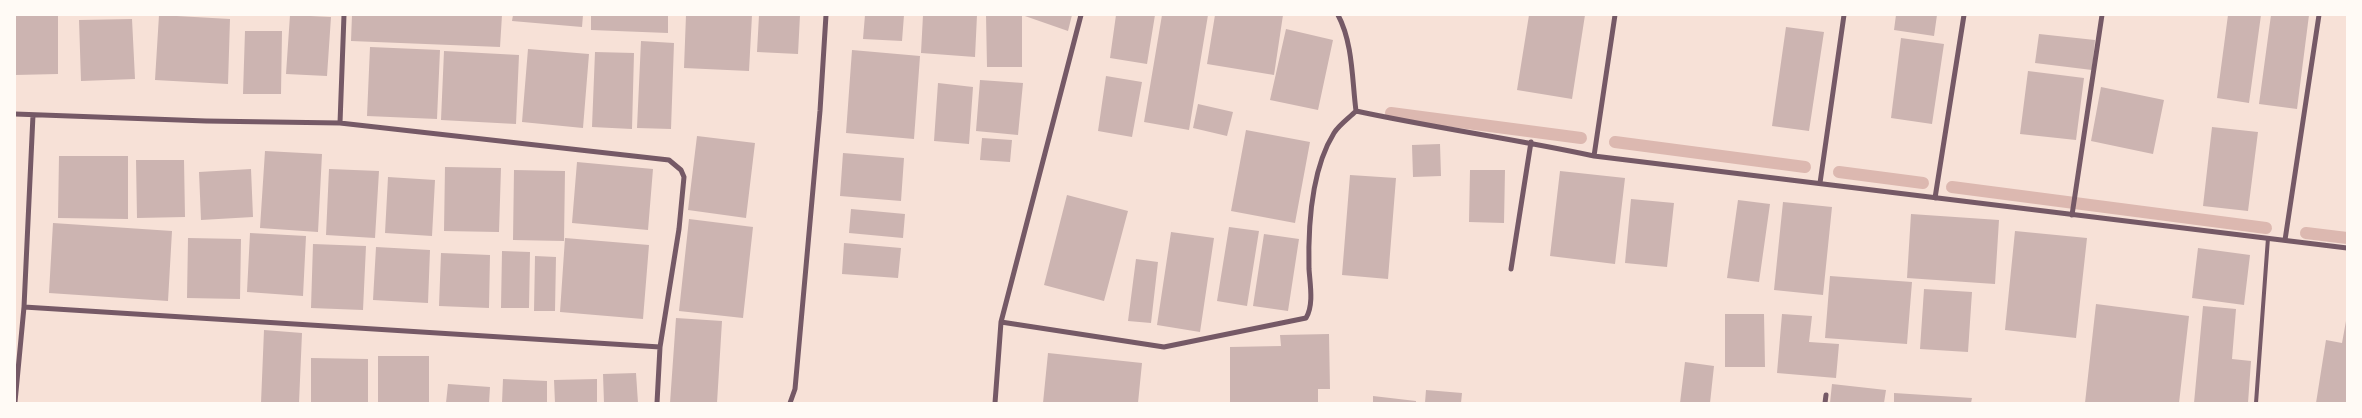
<!DOCTYPE html>
<html>
<head>
<meta charset="utf-8">
<style>
	body { margin:0 }
	#map { position:relative; width:2362px; height:418px; overflow:hidden; background:#f7e1d7; font-family:"Nunito Sans",sans-serif }
	canvas { display:block }
	.frame { position:absolute; inset:0; border:16px solid #fffaf5; pointer-events:none }
</style>
</head>
<body>
<div id="map">
<canvas width="2362" height="418"></canvas>
<div class="frame"></div>
</div>
<script>
const ctx = document.querySelector('canvas').getContext('2d');
ctx.lineJoin = 'round';
function trace(path, color, width, dash) { ctx.strokeStyle = color; ctx.lineWidth = width; ctx.lineCap = dash ? 'butt' : 'round'; ctx.setLineDash(dash || []); ctx.stroke(path); }
function fill(path, color) { ctx.fillStyle = color; ctx.fill(path, 'evenodd'); }
trace(new Path2D(`
	M1391,113L1581,138
	M1615,142L1805,167
	M1839,172L1923,183
	M1952,187L2266,228
	M2306,233L2347,238`), '#dcb8b0', 12);
fill(new Path2D(`
	M15,15H58V74L15,75Z
	M159,15L230,19L228,84L155,80Z
	M290,15L331,17L327,76L286,74Z
	M352,15H502L500,47L351,41Z
	M513,15H583L582,27L512,21Z
	M591,15H668V33L591,30Z
	M686,15H752L749,71L684,68Z
	M759,15H800L798,54L757,52Z
	M865,15H904L902,41L863,39Z
	M923,15H977L975,57L921,53Z
	M986,15H1022V67H987Z
	M1022,15H1072L1068,31Z
	M1116,15H1155L1147,64L1110,58Z
	M1162,15H1208L1189,130L1144,122Z
	M1215,15H1283L1274,75L1207,64Z
	M1529,15H1585L1572,99L1517,90Z
	M1896,15H1937L1934,36L1894,30Z
	M2228,15H2261L2249,103L2217,98Z
	M2271,15H2309L2297,109L2259,104Z
	M132,19L135,79L81,81L79,20Z
	M1786,27L1824,32L1809,131L1772,126Z
	M1286,29L1333,40L1318,110L1270,100Z
	M245,31H282L281,94H243Z
	M2039,34L2095,40L2092,70L2035,63Z
	M1901,38L1944,44L1932,124L1891,118Z
	M641,41L674,43L671,129L637,128Z
	M370,47L440,50L437,119L367,116Z
	M528,49L589,54L583,128L522,122Z
	M852,50L920,56L914,139L846,133Z
	M444,51L519,55L516,124L441,120Z
	M595,52L634,53L632,129L592,127Z
	M2028,71L2084,78L2076,140L2020,134Z
	M1106,76L1142,82L1132,137L1098,131Z
	M980,80L1023,83L1018,135L976,131Z
	M938,83L973,87L969,144L934,141Z
	M2101,87L2164,100L2153,154L2091,141Z
	M1198,104L1233,112L1227,136L1193,128Z
	M2212,127L2258,132L2248,211L2203,206Z
	M1246,130L1310,142L1295,223L1231,211Z
	M697,136L755,143L746,218L688,210Z
	M982,138L1012,140L1010,162L980,160Z
	M1440,144L1441,176L1413,177L1412,145Z
	M265,151L322,154L318,232L260,228Z
	M843,153L904,158L901,201L840,196Z
	M59,156H128V219L58,218Z
	M136,160H184L185,217L137,218Z
	M577,162L653,169L648,230L572,223Z
	M445,167L501,168L499,232L444,231Z
	M251,169L253,217L201,220L199,172Z
	M329,169L379,171L375,238L326,235Z
	M514,170L565,171L564,241L513,240Z
	M1470,170H1505L1504,223L1469,222Z
	M1560,171L1625,178L1615,264L1550,256Z
	M1350,175L1396,178L1388,279L1342,275Z
	M388,177L435,180L432,236L385,233Z
	M1067,195L1128,211L1104,301L1044,285Z
	M1631,199L1674,203L1667,267L1625,263Z
	M1738,200L1770,204L1759,282L1727,278Z
	M1783,202L1832,207L1823,295L1774,290Z
	M851,209L905,214L903,238L849,233Z
	M1911,214L1999,220L1995,284L1907,278Z
	M689,219L753,227L743,318L679,311Z
	M53,223L172,231L168,301L49,293Z
	M1229,227L1259,231L1247,306L1217,301Z
	M2015,231L2087,238L2076,338L2005,330Z
	M1171,232L1214,238L1200,332L1157,325Z
	M250,233L306,236L303,296L247,292Z
	M1264,234L1299,239L1288,311L1253,306Z
	M188,238L241,239L240,299L187,298Z
	M565,238L649,245L643,319L560,312Z
	M844,243L901,248L898,278L842,274Z
	M313,244L366,246L363,310L311,308Z
	M376,247L430,250L428,303L373,300Z
	M2198,248L2250,255L2244,305L2192,298Z
	M502,251L530,252L529,308H501Z
	M441,253L490,255L489,308L439,306Z
	M535,256L556,257L555,311H534Z
	M1136,259L1158,262L1151,323L1128,321Z
	M1830,276L1912,282L1907,344L1825,338Z
	M1924,289L1972,292L1968,352L1920,349Z
	M2096,304L2189,316L2179,403H2085Z
	M2203,306L2236,309L2232,359L2251,361L2248,403H2194Z
	M1725,314H1764L1765,367H1725Z
	M1782,314L1812,316L1809,342L1839,344L1836,378L1777,373Z
	M676,318L722,321L717,403H670Z
	M2346,321L2347,403H2316L2326,340L2342,343Z
	M264,330L302,333L299,403H261Z
	M1329,334L1330,389H1318V403H1230V347L1281,346L1280,335Z
	M1048,353L1142,363L1138,403H1043Z
	M378,356H429V403L378,402Z
	M311,358L368,359V403H311Z
	M1685,362L1714,366L1710,403H1680Z
	M636,373L638,403H604L603,374Z
	M503,379L547,381V403H502Z
	M597,379V403H555L554,380Z
	M448,384L490,387L489,403H446Z
	M1832,384L1886,390L1884,403H1830Z
	M1426,390L1462,393L1461,403H1425Z
	M1894,393L1972,398L1971,403H1894Z
	M1373,396L1416,401V403H1373Z`), '#ccb4b1');
trace(new Path2D(`
	M2256,403L2268,238`), '#755966', 4);
trace(new Path2D(`
	M1338,15C1353,43 1352,80 1356,111C1435,128 1515,139 1594,156L2347,248
	M15,114L206,121L340,123L669,160L681,170L684,177L679,229L660,347L657,403
	M340,123L344,15
	M1594,156L1615,15
	M1820,183L1844,15
	M1935,198L1964,15
	M2072,215L2102,15
	M2285,240L2319,15
	M1511,269L1531,142
	M24,307L660,347
	M1001,322L1164,347L1306,318C1314,305 1310,284 1309,269C1308,226 1311,170 1334,133C1339,125 1349,118 1356,111
	M15,402L24,307L33,115
	M790,403L795,389L820,111L826,15
	M995,403L1001,322L1081,15
	M1825,403L1826,395`), '#755966', 5);
</script>
</body>
</html>
